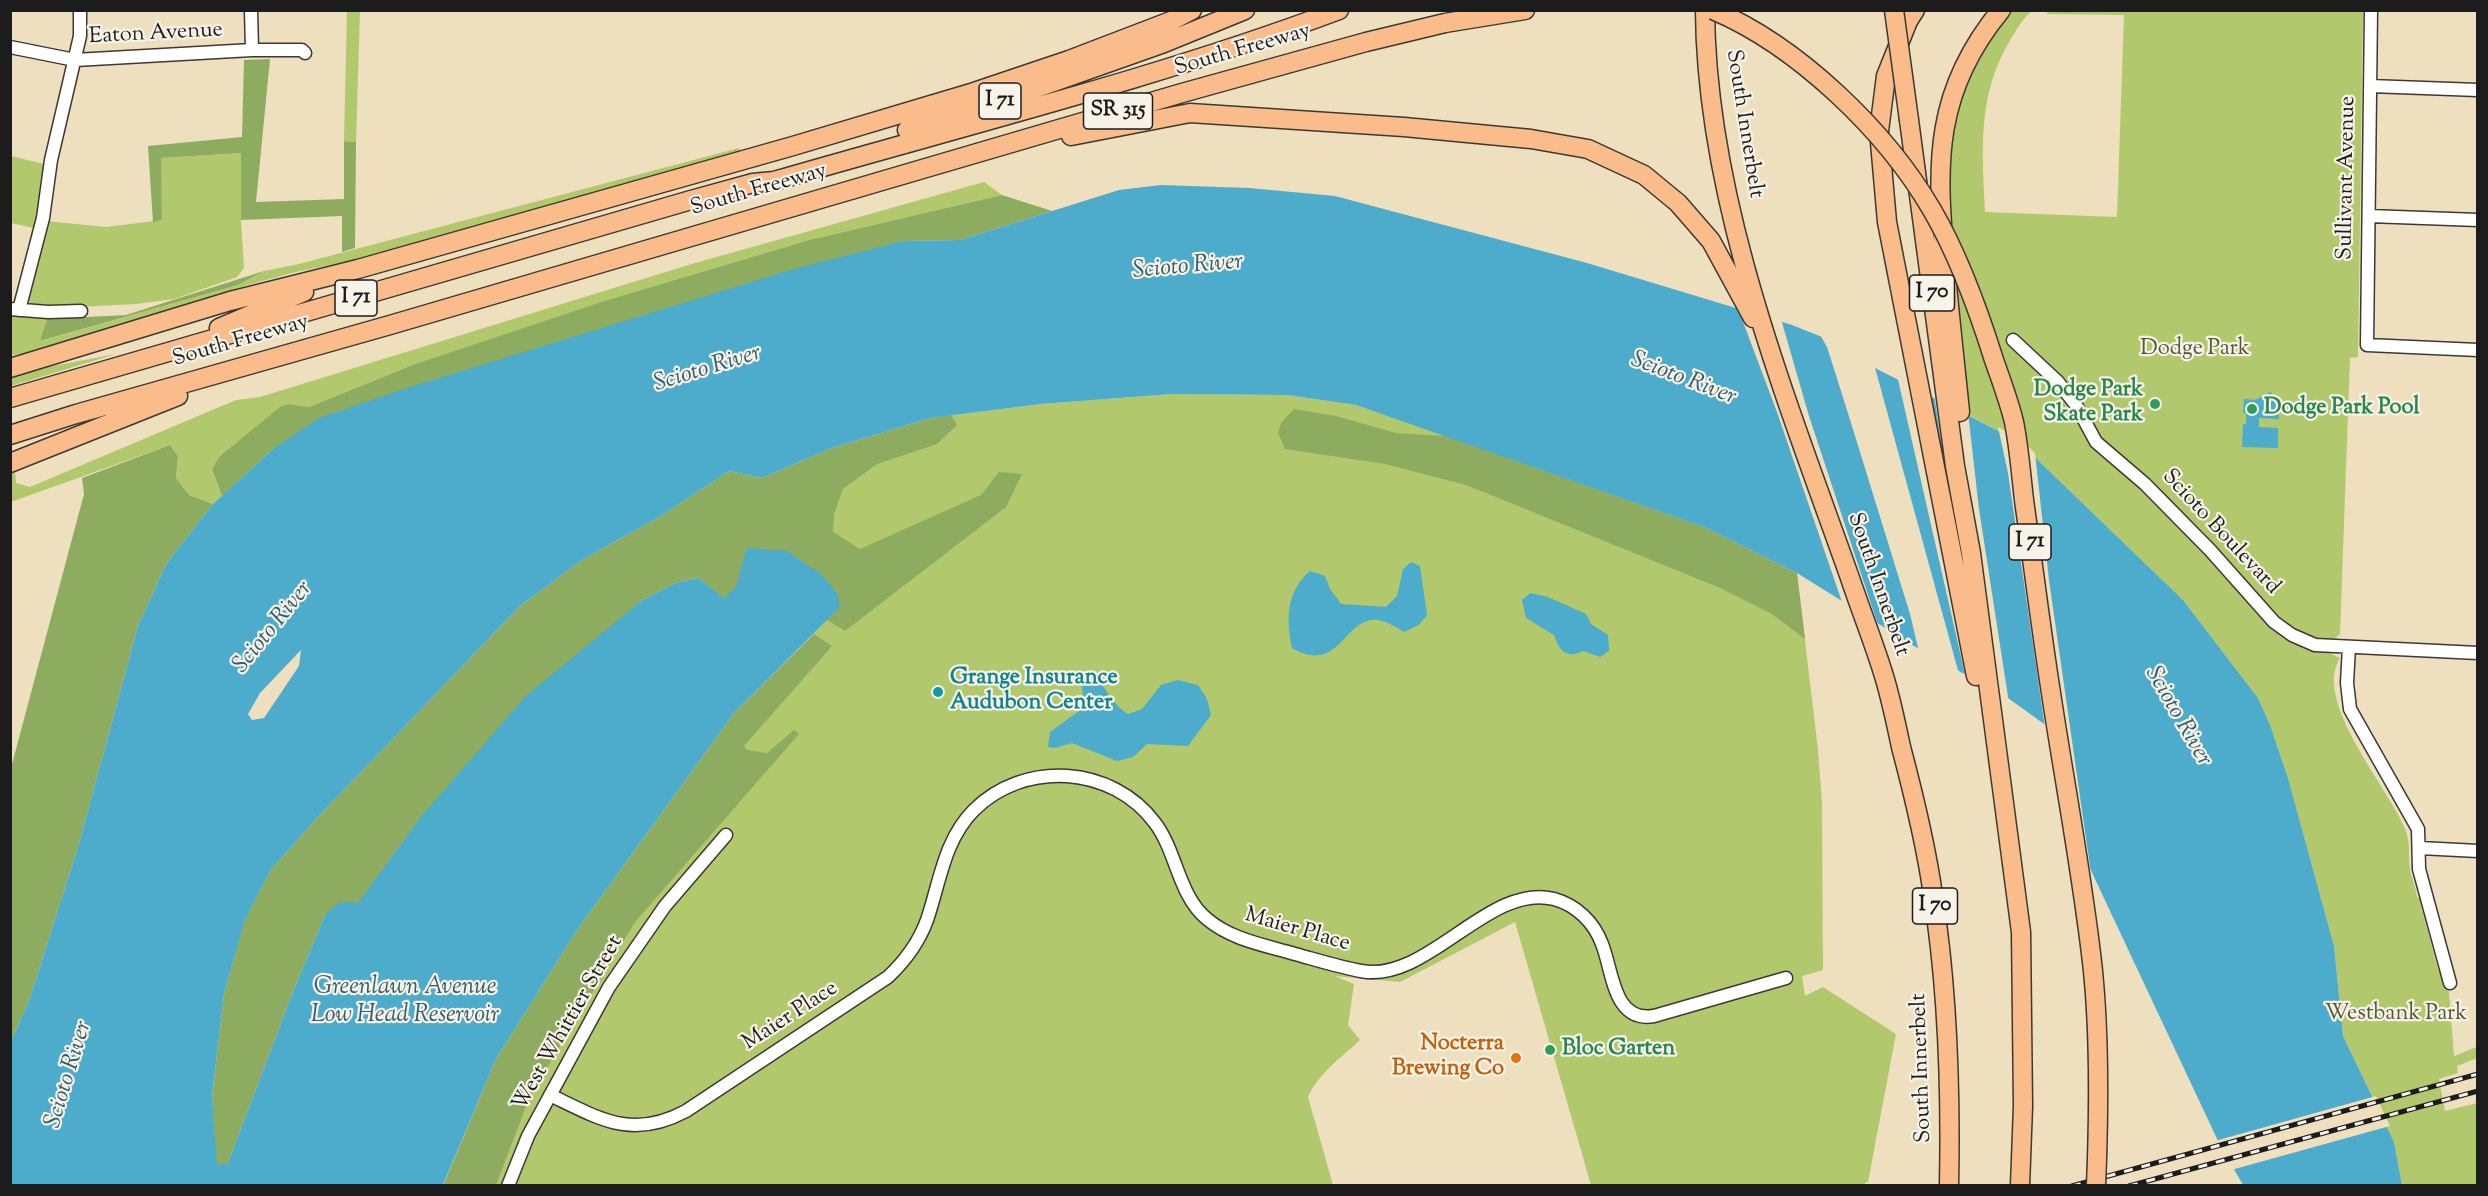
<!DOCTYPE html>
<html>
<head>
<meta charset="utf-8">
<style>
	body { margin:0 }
	#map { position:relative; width:2488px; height:1196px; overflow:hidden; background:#eedfbf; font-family:"Sorts Mill Goudy",serif }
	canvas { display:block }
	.frame { position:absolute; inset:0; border:12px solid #1c1c1c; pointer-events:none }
</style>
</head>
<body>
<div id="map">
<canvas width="2488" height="1196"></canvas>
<div class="frame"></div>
</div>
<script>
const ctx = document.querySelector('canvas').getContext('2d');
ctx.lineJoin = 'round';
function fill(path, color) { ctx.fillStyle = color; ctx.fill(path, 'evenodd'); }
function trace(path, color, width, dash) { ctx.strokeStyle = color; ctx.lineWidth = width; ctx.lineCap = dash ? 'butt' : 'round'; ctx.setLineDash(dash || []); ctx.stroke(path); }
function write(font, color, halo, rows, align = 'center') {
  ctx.font = font + ' "Sorts Mill Goudy",serif'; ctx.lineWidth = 4.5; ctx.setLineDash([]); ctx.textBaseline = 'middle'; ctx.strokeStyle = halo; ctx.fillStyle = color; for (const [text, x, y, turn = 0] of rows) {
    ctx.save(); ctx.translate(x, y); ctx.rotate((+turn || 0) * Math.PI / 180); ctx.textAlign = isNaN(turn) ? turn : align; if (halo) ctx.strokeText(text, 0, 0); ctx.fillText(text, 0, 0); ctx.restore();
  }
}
fill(new Path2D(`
	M347,11H360L356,142L344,141Z
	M2012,11H2032C2023,18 2018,27 2012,37C1977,93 1982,148 1985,212L2117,217L2124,15L2046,14L2050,11H2363L2358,357L2350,358L2340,634L2321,649L2340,658C2312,701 2389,788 2405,829C2411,842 2408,856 2410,870C2412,879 2416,887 2417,897L2422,900L2420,902L2438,970L2443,972L2449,992L2454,1056L2477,1047V1058L2457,1066L2458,1073L2439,1079L2445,1111L2477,1103V1185H2402L2394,1142L2343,1036L2334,946L2288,778L2270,725L2258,698L2183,600L2018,441L1968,415L1949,211V143L1958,107L1972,69L1984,46Z
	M739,148L749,165L479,234L296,272L244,286L33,353L11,355L10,314L47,319L41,341L238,285L264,271L299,264Z
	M242,153L241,220L244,268L237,277L174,299L136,304L39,309L31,305L27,298L46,221L106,227L162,220L160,158Z
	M11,156L48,165L38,229L11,223Z
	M984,182L1002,195L809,240L604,301L415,364L309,407L289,404L212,471L222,496L213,504L189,495L176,478L178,456L170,445L11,502L10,472L15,470L16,483L30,487L236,400L260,397L695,263Z
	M116,354L11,386V374Z
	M1172,394L1287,395L1356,405L1489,450L1797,573L1818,750L1822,803L1823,970L1802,976L1805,996L1823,987L1896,1034L1868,1182L1862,1185H1591L1515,922L1400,982L1335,976L1354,984L1348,1025L1360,1040C1343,1056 1317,1075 1308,1097L1333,1185H443L734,713L814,634L245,919L930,418L1041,404Z`), '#b2c86d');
fill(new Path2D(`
	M270,59L256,202L344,199V141L356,142L355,248L342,252V216L241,220V153L161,158L162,220L153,222L148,146L242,137L244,60Z
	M1002,195L1052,211L960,240L903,241L273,449L222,496L212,470L219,457L280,407L289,404L309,407L415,364L604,301L809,240Z
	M264,271L238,285L40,341L47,319L126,315Z
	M1294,409L1336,416L1396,433L1446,436L1704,527L1797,573L1805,639L1772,614L1718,587L1466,485L1385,464L1285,449L1278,433L1281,423Z
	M951,415L957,425L937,444L877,464L843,489L834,514L833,532L860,549L981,495L999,472L1022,474L1006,507L845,631L827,620L840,606L736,587L724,598L698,578L675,583L641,601L420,818L358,904L325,915L292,994L228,1163L216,1166L212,1097L224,994L245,919L270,871L317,818L520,606L582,560L661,516L729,471L762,478L832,448L930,418Z
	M170,445L178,456L176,478L189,495L213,504L166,564L138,626L78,847L29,1001L11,1041V768L84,494L82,478Z
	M814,634L832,646L744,746L747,750L767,753L794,730L799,734L635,922L530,1096L496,1185L443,1186L496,1059L577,930L734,713Z`), '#8dac60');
fill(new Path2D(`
	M1161,185L1249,188L1335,196L1587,263L1792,325L1822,337L1877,369L2018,441L2183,600L2258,698L2270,725L2288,778L2334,946L2343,1036L2394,1142L2402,1185H2243L2219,1143L2087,862L2062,737L2008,698L1919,649L1797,573L1704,527L1356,405L1287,395L1172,394L1041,404L930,418L832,448L762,478L729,471L661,516L582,560L520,606L317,818L270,871L245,920L224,994L212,1096L217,1165L228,1163L292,994L325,915L340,902L358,903L420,818L526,696L641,601L675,583L698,578L724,598L736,587L747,548L787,551L822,575L838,595L840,607L734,713L577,930L496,1059L443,1185L11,1186V1041L29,1001L78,847L138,626L166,564L213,504L273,449L319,418L413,386L794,269L903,241L960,240L1119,190ZM301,650L299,666L264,718L252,720L248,714L260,693Z
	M2271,392L2278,405L2279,419L2259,418V427L2278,428V448L2242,447L2243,424H2246V413H2243L2244,399L2255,400Z
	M1411,562L1420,566L1427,615L1419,625L1404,632C1397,628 1387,621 1378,620C1344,616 1340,676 1292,648C1286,618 1286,592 1310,571L1325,576L1330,589L1341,604L1386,607L1397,596L1403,569Z
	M1530,593L1548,597L1586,614L1591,624L1608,635L1609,651L1600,657L1583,651C1567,659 1559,651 1554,635L1526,618L1522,600Z
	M1090,670C1105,684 1110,703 1128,714L1142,709L1161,685L1178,680L1198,685L1207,699L1211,715L1188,746L1147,744L1133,757L1117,761L1072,743L1055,748L1048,747L1050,732L1079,711L1083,695L1081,680L1083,673Z`), '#4dabcb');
fill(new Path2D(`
	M1737,306L1781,319L1809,416L1879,628L1843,605L1777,412Z
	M1819,333L1874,364L1959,674L1919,652L1910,614L1847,410L1827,347Z
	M1897,375L1928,391L1950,503L1934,394L1968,412L1979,509L2009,703L1966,679Z
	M1998,427L2020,438L2035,453L2049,580L2092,880L2084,863L2059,739L2045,728L2008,473Z
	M2376,1096L2390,1126L2231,1170L2215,1141Z`), '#eedfbf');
const minor = new Path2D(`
	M251,10L252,50
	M2371,10L2367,345L2478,350
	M10,47L75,60L252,50H302L305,53
	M2370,86L2478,90
	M2369,216L2478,220
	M10,309L48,312L81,311
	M19,310L43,218L51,160L80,36V10
	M2013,340L2058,382L2076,405L2096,442L2145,484L2210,550L2274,622L2292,635L2315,645L2478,653
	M2349,647L2347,683L2350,709L2418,829L2419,869L2450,983
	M2420,848L2478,851
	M550,1095C600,1119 632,1140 686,1111L888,977C905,961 919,942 927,920C940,882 944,840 974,810C1024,760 1112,765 1155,823C1177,852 1178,895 1207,919C1232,940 1265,945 1295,954C1317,960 1339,967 1361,971C1427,984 1489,882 1554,899C1576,905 1594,922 1602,944C1613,971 1613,1023 1654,1016L1786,978
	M508,1186L528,1136L609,987L665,906L726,835`);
const highway = new Path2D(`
	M1705,10C1706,202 1787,400 1850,578C1861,611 1874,643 1884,676C1891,699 1896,723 1901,747C1914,796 1926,845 1933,895C1948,991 1951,1088 1949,1186
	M1915,10L1908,21L1886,76L1879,131L1887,222L1976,676
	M1909,120L1955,466L1971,553L2021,932L2023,1106L2020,1186
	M907,130L983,107L1164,43L1245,10
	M1071,136L1190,113L1404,127L1531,139L1588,149L1644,175L1678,203L1711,241L1753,318
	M219,328L304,292
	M10,368L230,301L358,269L793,146L974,92L1069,60L1171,21L1192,10
	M10,398L691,200L753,183L774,181C963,126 1155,79 1339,10
	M1960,412C1955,362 1949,312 1945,261C1936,163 1934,91 2001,10
	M10,435L76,414L390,325L1182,93L1366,42L1445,23L1525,10
	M10,463L178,396`);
trace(minor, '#3c3934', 15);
trace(highway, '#3c3934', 21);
trace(minor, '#fff', 12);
trace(highway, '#f9bc8a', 18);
const rail = new Path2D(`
	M2072,1186L2478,1074
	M2129,1186L2478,1091`);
trace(rail, '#1c1c1c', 5);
trace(rail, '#f7f3e8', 3, [9]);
const highwayBridge = new Path2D(`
	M1713,10C1798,46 1886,131 1932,210C1959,256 1978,309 1994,360C2001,380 2009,401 2014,422C2019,447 2021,474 2024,500C2033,564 2041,629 2051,693C2065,786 2083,878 2093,971C2100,1041 2099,1114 2096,1186
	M1894,10L1909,120`);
trace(highwayBridge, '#3c3934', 21, []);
trace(highwayBridge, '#f9bc8a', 18);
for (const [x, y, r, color] of [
	[2155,404,6,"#2e9e5b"],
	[2252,409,6,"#2e9e5b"],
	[938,692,6,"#0f9aa8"],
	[1550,1050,6,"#2e9e5b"],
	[1516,1058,6,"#e8710a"]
]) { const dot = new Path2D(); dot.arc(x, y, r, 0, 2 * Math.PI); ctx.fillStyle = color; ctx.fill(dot); trace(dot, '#f7f3e8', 2); }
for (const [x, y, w] of [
	[1000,101,42],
	[1118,111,69],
	[1932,293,45],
	[356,298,42],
	[2030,542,42],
	[1935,906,45]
]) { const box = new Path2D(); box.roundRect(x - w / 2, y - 18, w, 36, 4.5); ctx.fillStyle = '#f7f3e8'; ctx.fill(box); trace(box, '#1c1c1c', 1.5); }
write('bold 21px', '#1c1c1c', null, [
	["I 71",1000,101],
	["SR 315",1118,111],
	["I 70",1932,293],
	["I 71",356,298],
	["I 71",2030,542],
	["I 70",1935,906]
]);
write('22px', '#1c1c1c', '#f7f3e8', [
	["Eaton Avenue",156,35,-3],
	["South Freeway",1243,51,-16],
	["South Innerbelt",1743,124,81],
	["Sullivant Avenue",2348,178,-89],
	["South Freeway",759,191,-16],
	["South Freeway",241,342,-16],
	["Scioto Boulevard",2220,533,47],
	["South Innerbelt",1877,585,71],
	["Maier Place",1297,931,16],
	["Maier Place",791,1017,-33],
	["West Whittier Street",569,1024,-60],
	["South Innerbelt",1923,1068,-92]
]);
write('22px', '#505838', '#f7f3e8', [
	["Dodge Park",2195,350],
	["Westbank Park",2396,1015]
]);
write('bold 22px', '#27864d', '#f7f3e8', [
	["Dodge Park",2143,391,"right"],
	["Skate Park",2143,416,"right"],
	["Dodge Park Pool",2264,409],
	["Bloc Garten",1562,1050]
], 'left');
write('bold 22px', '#0d838f', '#f7f3e8', [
	["Grange Insurance",950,679],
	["Audubon Center",950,704]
], 'left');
write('bold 22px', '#c56008', '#f7f3e8', [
	["Nocterra",1504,1045],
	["Brewing Co",1504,1070]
], 'right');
write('italic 24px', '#325c6b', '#f7f3e8', [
	["Scioto River",1188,268,-5],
	["Scioto River",708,370,-17],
	["Scioto River",1683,380,21],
	["Scioto River",274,628,-51],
	["Scioto River",2177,717,60],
	["Greenlawn Avenue",405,989],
	["Low Head Reservoir",405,1017],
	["Scioto River",70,1075,-73]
]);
</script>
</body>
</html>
